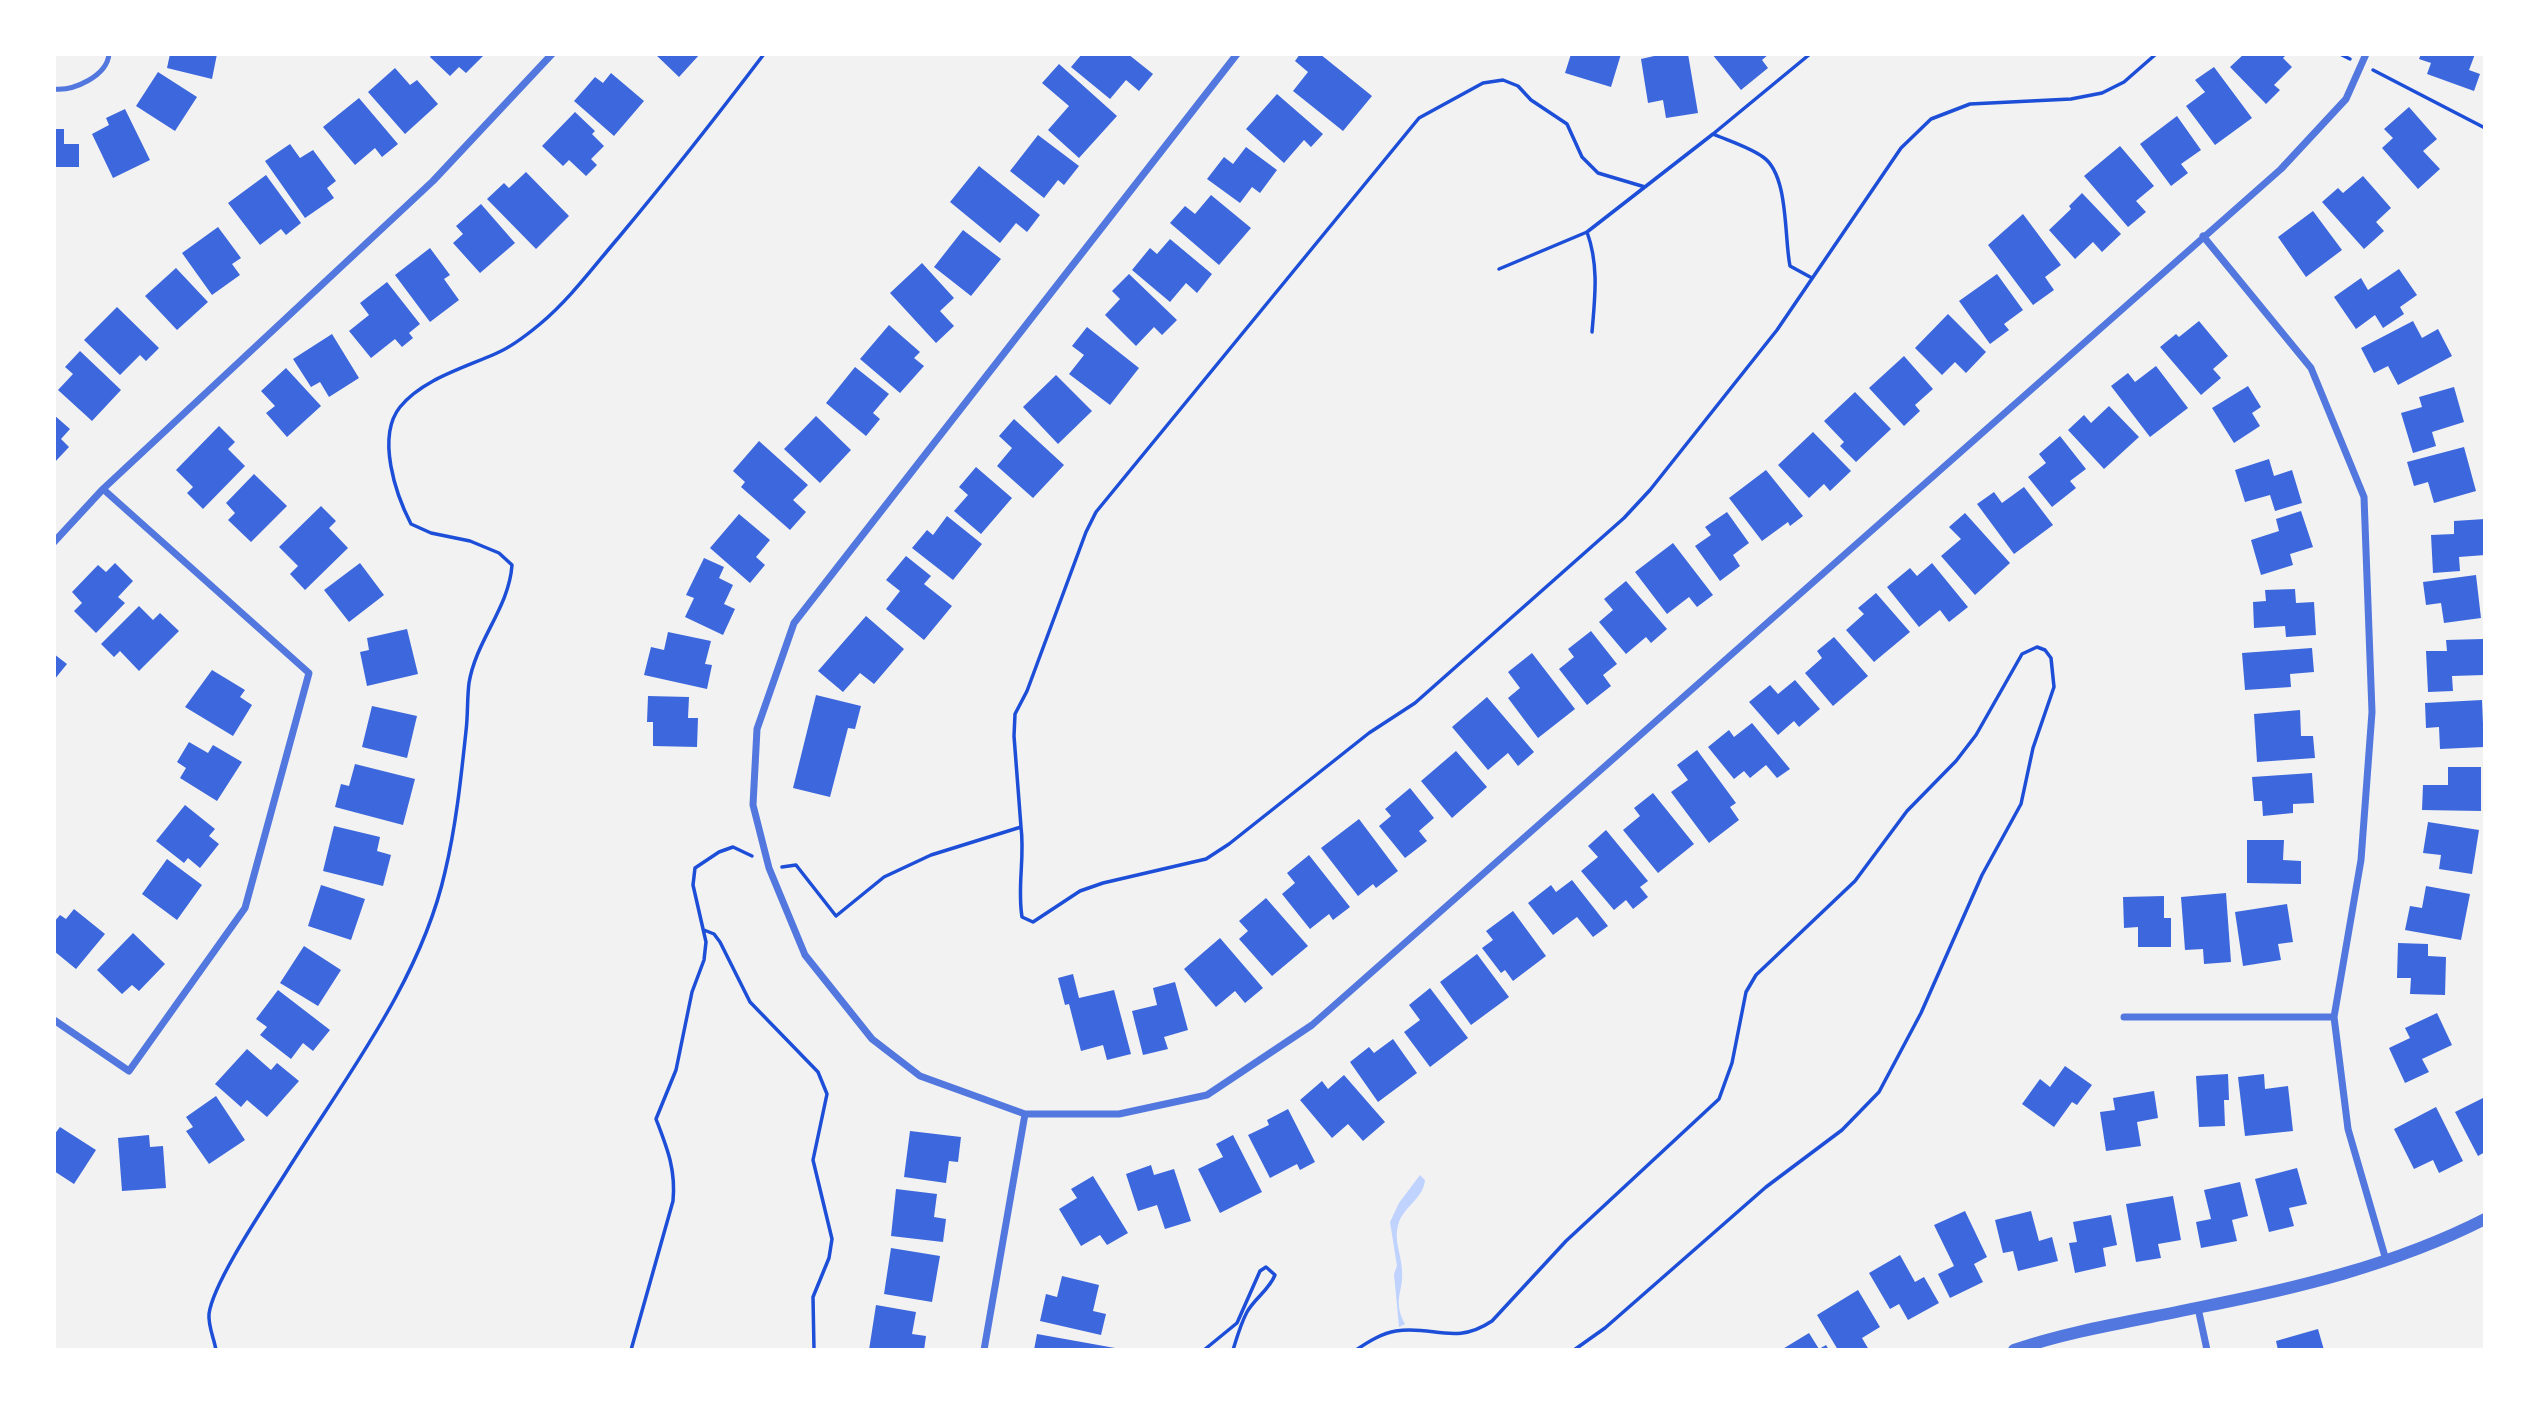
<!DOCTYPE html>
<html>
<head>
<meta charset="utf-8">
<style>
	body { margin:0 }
	#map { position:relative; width:2539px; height:1404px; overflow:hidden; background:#f2f2f2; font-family:"Open Sans",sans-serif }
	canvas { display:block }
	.frame { position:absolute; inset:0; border:56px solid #fff; pointer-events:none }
</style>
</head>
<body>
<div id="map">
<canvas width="2539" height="1404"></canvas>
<div class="frame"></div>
</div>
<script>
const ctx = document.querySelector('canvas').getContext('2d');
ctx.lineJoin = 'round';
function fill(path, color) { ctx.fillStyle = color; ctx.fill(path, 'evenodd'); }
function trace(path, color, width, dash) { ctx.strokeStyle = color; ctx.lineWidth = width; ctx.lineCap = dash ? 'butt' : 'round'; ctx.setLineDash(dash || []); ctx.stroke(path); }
fill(new Path2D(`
	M1420,1175L1425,1180C1424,1197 1405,1206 1399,1222C1393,1240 1401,1252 1402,1270C1404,1291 1392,1300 1405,1324L1399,1327L1394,1274L1397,1266L1390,1222L1399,1203Z`), '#bfd3fe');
fill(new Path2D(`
	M170,54H217L212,79L167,68Z
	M432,54H485L466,73L459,67L450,76L430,57Z
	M655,54H700L679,77Z
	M1082,54H1128L1153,74L1139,91L1126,80L1110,99L1071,67Z
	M1300,54H1320L1372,96L1343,131L1293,91L1308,72L1295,61Z
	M1571,54H1621L1611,87L1565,73Z
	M1663,54H1688L1698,113L1666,118L1663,100L1648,103L1641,59Z
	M1712,54H1769L1762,60L1768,68L1741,90Z
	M2244,54H2287L2283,58L2292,67L2274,85L2280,90L2266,104L2230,67Z
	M2421,54H2475L2469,70L2480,74L2474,91L2427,74L2431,63L2419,59Z
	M1059,64L1117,116L1079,158L1048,130L1069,106L1042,83Z
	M2214,67L2252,118L2215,145L2186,106L2205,92L2195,80Z
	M395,68L410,85L417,80L438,104L405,134L368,92Z
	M158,72L197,97L175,131L136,106Z
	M611,73L644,101L614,136L574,101L595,77L603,83Z
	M1277,94L1323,134L1311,147L1304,140L1284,163L1246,129Z
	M359,98L398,144L382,157L375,148L355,165L323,127Z
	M2409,107L2437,139L2423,151L2440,169L2418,189L2382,148L2393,138L2384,129Z
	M125,109L150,160L113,178L92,134L109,125L106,118Z
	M575,112L595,131L592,134L604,146L591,159L597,165L586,176L569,160L563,166L542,146Z
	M2177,116L2201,150L2181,164L2188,173L2171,186L2140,144Z
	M54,129H64V144H79V167H54Z
	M1038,135L1079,166L1064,185L1058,180L1044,198L1010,171Z
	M290,144L300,158L313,150L336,181L327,188L334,198L305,218L265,161Z
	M2120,146L2154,186L2136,201L2146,212L2128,227L2084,176Z
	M1246,147L1277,170L1260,193L1252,187L1240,203L1207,179L1224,157L1233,164Z
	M979,166L1040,215L1027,232L1016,223L1000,243L950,202Z
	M526,172L569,216L536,249L487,199L504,183L509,188Z
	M266,175L301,223L286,235L281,229L260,245L228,203Z
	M2363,176L2391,208L2376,222L2384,231L2364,249L2322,202L2338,188L2343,193Z
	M2082,193L2121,234L2102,252L2093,242L2075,259L2049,230L2071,209L2069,206Z
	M1211,195L1251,228L1219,265L1170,223L1185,206L1195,214Z
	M481,204L515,243L480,273L453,243L463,234L456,226Z
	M2313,211L2342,250L2306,277L2278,237Z
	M2023,214L2061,265L2045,277L2054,290L2033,305L1988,245Z
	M218,227L241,258L232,264L240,275L212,295L182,253Z
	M963,230L1001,259L971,296L934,267Z
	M1170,239L1212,274L1197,293L1186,283L1170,302L1132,270L1150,248L1157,254Z
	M430,248L450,275L444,279L459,300L430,322L395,275Z
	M922,263L954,298L940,311L954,326L936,343L890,293Z
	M176,268L208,302L177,330L145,296Z
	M2399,269L2417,295L2400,307L2404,314L2383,328L2375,315L2356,329L2334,297L2361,278L2368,290Z
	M1129,274L1177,320L1162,335L1154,327L1136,346L1105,315L1120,299L1112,291Z
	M1997,274L2023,310L2004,324L2009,330L1990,344L1959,301Z
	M387,282L420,324L409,333L413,338L402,347L395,339L371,358L349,331L369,315L360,303Z
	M117,307L159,348L146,361L140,355L120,375L84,340Z
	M1948,314L1986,352L1966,373L1955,362L1942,375L1915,348Z
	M2199,321L2228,356L2213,369L2221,378L2201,395L2160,347L2176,334L2179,337Z
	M2413,321L2422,338L2438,329L2452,356L2398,385L2388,366L2374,373L2361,348Z
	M889,325L920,352L914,358L924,366L900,393L860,359Z
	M1087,327L1139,368L1110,405L1069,374L1084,355L1072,346Z
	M332,334L359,378L329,397L320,382L311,387L293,359Z
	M80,351L121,390L92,421L58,390L73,374L65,367Z
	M1904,356L1933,389L1915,405L1920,411L1904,426L1869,388Z
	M2156,366L2188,408L2150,437L2111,386L2128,373L2135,382Z
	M855,367L889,394L873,413L880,419L866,436L826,403Z
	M286,368L321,406L287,437L266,413L275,406L261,391Z
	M1056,375L1092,411L1058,444L1023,407Z
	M2248,386L2261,407L2252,413L2260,426L2234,443L2212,408Z
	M2454,387L2464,422L2432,432L2436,446L2413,453L2401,413L2422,407L2419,397Z
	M1855,392L1891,429L1856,462L1840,446L1844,442L1824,421Z
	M2109,406L2139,437L2104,469L2068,430L2084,415L2091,423Z
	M54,415L70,429L61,439L69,447L54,463Z
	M816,416L851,450L820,483L784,449Z
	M1014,419L1064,465L1033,498L997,466L1012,448L999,436Z
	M219,426L235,442L228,449L245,466L203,509L187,493L193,487L176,470Z
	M1813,432L1851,471L1830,491L1824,484L1809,498L1778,465Z
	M2060,436L2086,469L2070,481L2076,488L2052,507L2028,477L2046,463L2039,454Z
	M759,441L808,485L793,500L806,512L790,530L741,487L745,482L733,471Z
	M2464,447L2476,491L2434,503L2428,482L2414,486L2407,462Z
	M2269,459L2274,476L2292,470L2302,503L2275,511L2270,495L2245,502L2235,470Z
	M976,467L1012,498L981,534L954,511L968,495L959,487Z
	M1766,470L1803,516L1790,526L1788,522L1762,541L1729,498Z
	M254,474L287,506L251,542L228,520L235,513L226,503Z
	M2024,487L2053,525L2014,554L1977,504L1994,492L2002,503Z
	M321,506L336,521L329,528L348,548L305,590L290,574L298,566L279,547Z
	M2301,511L2313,547L2290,554L2293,565L2261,575L2251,540L2279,531L2276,519Z
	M1727,512L1749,543L1733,555L1740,566L1720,581L1695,546L1711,535L1705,527Z
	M1965,513L2010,563L1975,595L1941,556L1961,539L1949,527Z
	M739,514L770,540L756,557L765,565L750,583L710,548Z
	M947,516L982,544L953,580L912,548L927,530L933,535Z
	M2485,519V555L2459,557L2460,571L2433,573L2431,535L2454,534V521Z
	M1673,543L1713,595L1697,607L1689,597L1667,614L1635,572Z
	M906,556L931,576L924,584L952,606L924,640L886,609L900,591L886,580Z
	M704,558L724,567L719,578L733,585L724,604L735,609L723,635L685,617L694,598L686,595Z
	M115,563L133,581L118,597L125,603L96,633L74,611L82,603L72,592L98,565L106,572Z
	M360,563L384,595L349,622L324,590Z
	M1932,563L1968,607L1949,622L1940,610L1919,627L1887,587L1910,568L1917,576Z
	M2476,575L2481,618L2444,623L2441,603L2426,605L2423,582Z
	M1626,581L1667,629L1651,643L1646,637L1626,654L1599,622L1613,610L1604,599Z
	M2295,589L2296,603L2314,602L2316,635L2286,637L2285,626L2254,628L2253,602L2266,601L2265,590Z
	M1876,593L1910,632L1874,662L1846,630L1864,614L1858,608Z
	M139,606L153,620L160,613L179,631L139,671L120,651L114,657L101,644Z
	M866,616L904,649L874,684L860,673L843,692L818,671Z
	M407,629L418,674L367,686L360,652L369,650L367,638Z
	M1591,631L1617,664L1603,675L1611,686L1587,705L1559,669L1574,657L1568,649Z
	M668,632L711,641L705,664L712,665L707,689L644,675L651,647L664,650Z
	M1834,637L1868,676L1833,706L1805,673L1822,658L1817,651Z
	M2483,639L2484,675L2452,676L2453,691L2428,692L2426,651H2447L2446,640Z
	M2312,648L2314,672L2290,674L2291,687L2245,690L2242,653Z
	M1532,653L1575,709L1538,738L1508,698L1520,688L1508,672Z
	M54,654L67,664L54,680Z
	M212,670L245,690L240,697L252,705L233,736L185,707Z
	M1795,680L1820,709L1799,727L1794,721L1778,735L1749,702L1770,685L1778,694Z
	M816,695L861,706L855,729L848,728L830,797L793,788Z
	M648,696L689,697L688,718H698L697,747L653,746V722H647Z
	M1487,697L1534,752L1518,766L1508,753L1488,770L1452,727Z
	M2482,700L2484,747L2440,749L2439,727L2426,728L2425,703Z
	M372,706L417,716L407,758L362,747Z
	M2300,710L2301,736H2313L2315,758L2257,762L2254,714Z
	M1752,723L1790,769L1777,778L1766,765L1750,778L1744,771L1734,779L1708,747L1729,730L1734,737Z
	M189,742L208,753L213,745L242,762L217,801L180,778L186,768L177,762Z
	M1697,750L1736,803L1730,807L1739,820L1709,843L1671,792L1688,780L1677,765Z
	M1456,751L1487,787L1452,818L1421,781Z
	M355,764L415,779L403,825L335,807L341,784L349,786Z
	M2448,767H2481V811L2422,810L2423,785H2448Z
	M2312,773L2314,803L2293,804V813L2263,816L2262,801H2254L2252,777Z
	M1410,788L1434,818L1419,831L1427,841L1405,858L1379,826L1391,816L1385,809Z
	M1653,793L1694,844L1658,873L1623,830L1640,816L1634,808Z
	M185,805L215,829L209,836L219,844L200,868L188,858L184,863L156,841Z
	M1359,819L1398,871L1376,888L1373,884L1358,896L1321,848Z
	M2428,822L2479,830L2472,874L2439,869L2441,855L2423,853Z
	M334,826L380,837L377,851L391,855L383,886L323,871Z
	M1606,830L1648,881L1640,887L1648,897L1633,909L1626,900L1614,910L1581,871L1598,857L1588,846Z
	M2247,840H2284L2283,860L2301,861V884L2247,883Z
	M1309,855L1350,907L1333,920L1329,914L1310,929L1282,894L1295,883L1287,873Z
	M167,859L202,885L177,920L142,894Z
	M1572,880L1608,926L1593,937L1577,917L1553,935L1528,903L1551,885L1556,892Z
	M321,885L365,899L351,940L308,926Z
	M2426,886L2470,894L2461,940L2405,930L2410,906L2422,908Z
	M2226,893L2231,962L2204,964L2203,949L2185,950L2181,897Z
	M2164,896V918H2171V947H2138V927L2124,928L2123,897Z
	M1266,898L1308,946L1272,976L1239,939L1248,931L1239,921Z
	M2287,904L2293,942L2278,944L2281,960L2243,966L2235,912Z
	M74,909L105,934L76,969L54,951V922L60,915L66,919Z
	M1513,911L1546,956L1513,981L1505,970L1501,973L1482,948L1493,940L1486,931Z
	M133,933L165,964L139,991L132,985L122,994L97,970Z
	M1220,938L1263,988L1245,1003L1235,991L1216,1007L1184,969Z
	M2398,943L2428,944V956L2446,957L2445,995L2410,994L2411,978H2397Z
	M304,946L341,970L318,1006L280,983Z
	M1477,954L1509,997L1471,1025L1440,982Z
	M1073,974L1079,998L1114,990L1131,1054L1107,1060L1103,1045L1081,1051L1069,1004L1065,1005L1058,978Z
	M1175,982L1188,1030L1164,1037L1168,1049L1143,1055L1132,1011L1157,1005L1153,988Z
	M1430,988L1468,1038L1430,1067L1404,1032L1420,1020L1409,1005Z
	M278,990L330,1030L313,1051L303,1043L291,1059L260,1035L267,1027L256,1019Z
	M2437,1013L2452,1045L2422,1059L2429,1072L2405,1083L2389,1048L2410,1038L2405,1028Z
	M1393,1039L1417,1073L1378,1102L1350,1062L1369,1047L1374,1053Z
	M247,1049L271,1070L277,1063L299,1081L267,1117L247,1100L241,1107L215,1084Z
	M2065,1066L2092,1085L2077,1105L2072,1102L2054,1127L2022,1104L2040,1079L2050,1087Z
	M2228,1074L2229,1100H2224L2225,1126L2199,1127L2196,1076Z
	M2264,1074L2265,1089L2288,1086L2293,1131L2245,1136L2238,1077Z
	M1344,1075L1385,1122L1363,1141L1348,1124L1332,1138L1300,1100L1322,1081L1328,1089Z
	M2154,1091L2158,1118L2137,1122L2141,1146L2106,1151L2100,1112L2115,1110L2113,1098Z
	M216,1096L245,1140L209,1164L186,1131L193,1127L186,1117Z
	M2485,1097V1152L2478,1156L2455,1112Z
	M2436,1107L2463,1161L2439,1173L2433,1160L2414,1169L2394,1129Z
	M1288,1109L1315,1162L1300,1170L1297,1164L1270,1178L1248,1135L1269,1125L1267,1120Z
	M60,1127L96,1150L74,1184L54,1171V1135Z
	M910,1131L961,1137L958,1162L949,1161L946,1183L904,1177Z
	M149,1135L150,1147L163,1146L166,1188L122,1191L118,1138Z
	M1233,1135L1262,1192L1220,1213L1198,1169L1223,1157L1216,1144Z
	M1151,1165L1154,1175L1174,1169L1191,1221L1165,1229L1157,1205L1138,1211L1126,1174Z
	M2297,1168L2307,1204L2289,1208L2294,1226L2269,1232L2255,1179Z
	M1093,1176L1128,1233L1107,1245L1100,1235L1081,1246L1059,1209L1077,1198L1071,1189Z
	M2240,1182L2248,1216L2232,1220L2237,1241L2201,1248L2196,1222L2211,1219L2204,1190Z
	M896,1189L937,1194L934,1217L946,1219L943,1242L891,1236Z
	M2173,1196L2181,1240L2158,1244L2161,1258L2136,1262L2126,1204Z
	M1965,1211L1987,1257L1974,1264L1983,1282L1950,1298L1938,1274L1954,1266L1934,1225Z
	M2031,1211L2039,1241L2052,1237L2058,1261L2018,1271L2013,1251L2003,1253L1995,1220Z
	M2111,1215L2117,1245L2103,1248L2106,1266L2075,1273L2069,1243L2077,1242L2073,1222Z
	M891,1248L940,1256L932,1302L884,1294Z
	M1900,1255L1915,1282L1924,1277L1939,1303L1908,1320L1899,1304L1890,1309L1869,1273Z
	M1062,1276L1099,1285L1093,1311L1106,1314L1101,1335L1040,1321L1046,1294L1057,1297Z
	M1858,1290L1880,1327L1862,1338L1869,1350H1838L1817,1315Z
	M876,1305L916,1312L912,1334L926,1336L924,1350H869Z
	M2318,1329L2324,1350H2278L2276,1341Z
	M1809,1333L1819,1349L1826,1345L1829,1350H1781Z
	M1037,1334L1115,1348V1350H1034Z`), '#3d67dc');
trace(new Path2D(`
	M1810,54L1713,134C1729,141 1749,147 1763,157C1789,175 1784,237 1790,266L1812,278
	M2340,54L2350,59
	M2373,70L2485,128
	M1499,269L1587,232
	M1592,332C1595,297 1599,265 1587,232L1713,134
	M1021,827L1014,736L1015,714L1027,691L1086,532L1096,512L1419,118L1483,83L1503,80L1518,86L1531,100L1567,124L1582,157L1598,173L1645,187
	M782,867L796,865L836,916L884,877L931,855L1021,827C1025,858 1017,886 1022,917L1033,922L1080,891L1103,883L1206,859L1229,844L1369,733L1415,703L1624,518L1650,490L1777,330L1901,148L1931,119L1970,104L2071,99L2102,93L2124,82L2156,54
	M704,930L714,934L720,942L750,1002L818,1072L827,1094L813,1160L832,1239L829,1258L813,1297L814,1350
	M216,1350C214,1338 208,1326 209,1314C213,1281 271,1197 290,1166C348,1074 421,979 445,872C456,826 461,778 466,731C468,715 467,699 469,683C476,640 509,608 512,565L499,553L470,541L431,533L411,524C396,495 376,437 400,407C423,379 464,368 497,353C511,347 528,334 540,324C570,299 594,266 619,237C669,177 717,116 764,54
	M631,1350L673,1201C676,1169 667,1148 656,1119L676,1070L692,992L704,960L706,942L693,885L695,868L719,852L733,847L752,856
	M1204,1350L1237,1323L1260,1271L1266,1267L1275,1275C1269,1290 1255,1298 1247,1312C1241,1323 1237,1337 1233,1350
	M1356,1350C1368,1342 1382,1333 1396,1331C1433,1325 1455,1346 1492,1321L1566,1241L1719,1099L1732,1063L1746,992L1756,975L1855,881L1907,811L1956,761L1976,735L2022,654L2037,647L2045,650L2051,658L2054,687L2033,748L2021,804L1982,875L1921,1013L1879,1092L1842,1130L1766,1187L1605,1328L1574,1350`), '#1d4ed8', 3.5);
trace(new Path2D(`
	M54,89C74,91 107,76 109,54`), '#5277de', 5);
trace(new Path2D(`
	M1237,54L794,623L757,729L753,805L769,868L805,955L872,1039L920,1076L1025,1114H1119L1207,1095L1312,1025L2281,169L2346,99L2366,54
	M2203,236L2311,368L2364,497L2372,712L2361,860L2334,1017L2348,1129L2386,1260
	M54,542L103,489L433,181L552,54
	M2124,1017H2334
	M54,1020L129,1071L245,908L309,673L103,489
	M2198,1308L2207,1350
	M984,1350L1025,1114`), '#5277de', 7);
trace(new Path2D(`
	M2014,1350C2073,1330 2134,1321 2196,1308C2294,1289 2395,1265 2485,1219`), '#5277de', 12);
</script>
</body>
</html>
